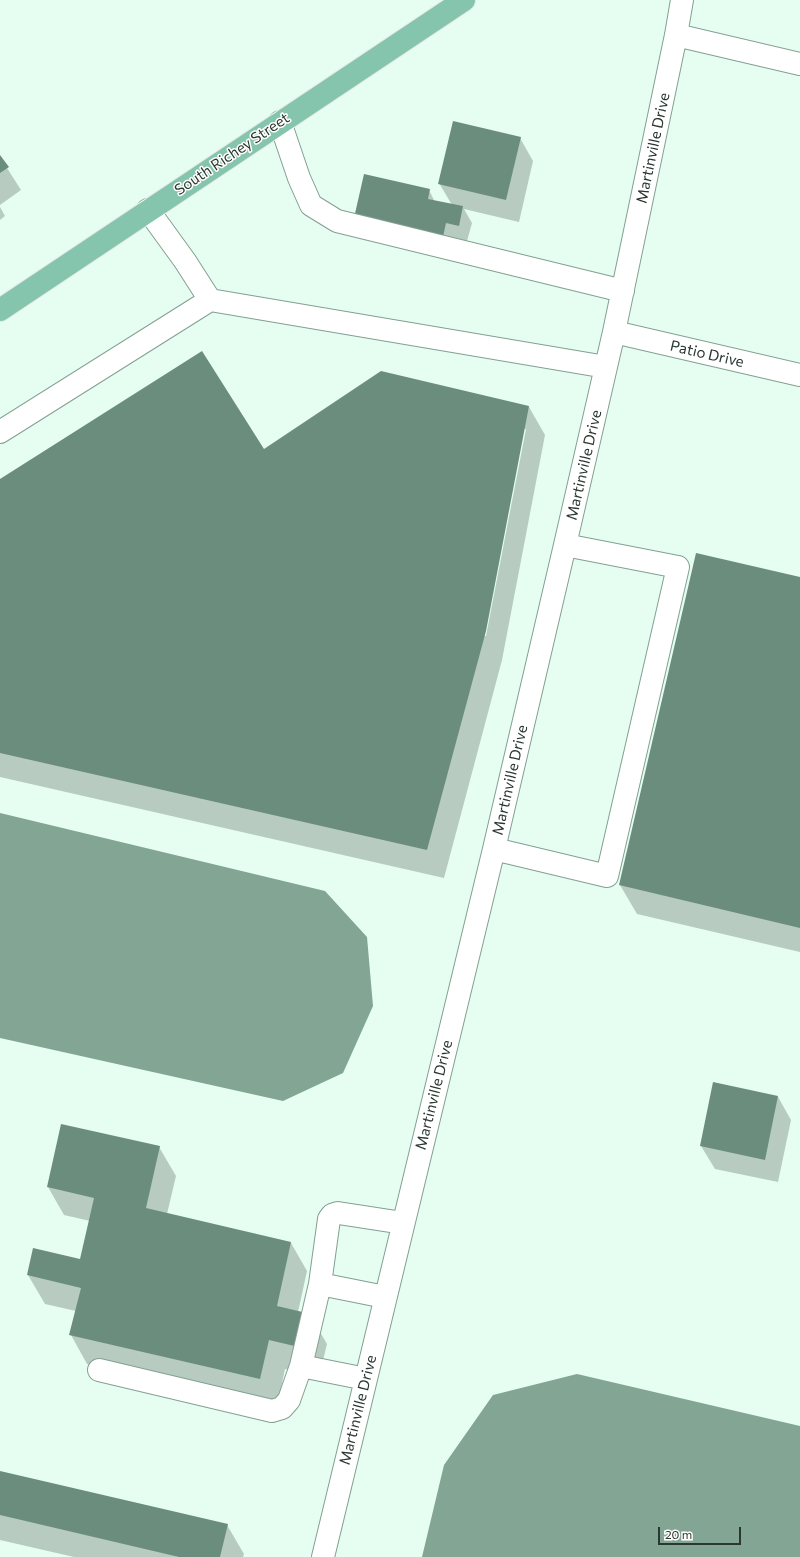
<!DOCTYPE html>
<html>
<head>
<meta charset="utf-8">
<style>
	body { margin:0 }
	#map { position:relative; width:800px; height:1557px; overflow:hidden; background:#e5fef1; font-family:Commissioner,sans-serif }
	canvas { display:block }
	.scale { position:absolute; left:658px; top:1527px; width:83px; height:18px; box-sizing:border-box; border:2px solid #2b3731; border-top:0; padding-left:5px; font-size:12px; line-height:14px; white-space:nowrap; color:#2b3731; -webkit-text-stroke:3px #fff; paint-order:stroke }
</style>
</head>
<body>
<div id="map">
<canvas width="800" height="1557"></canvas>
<div class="scale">20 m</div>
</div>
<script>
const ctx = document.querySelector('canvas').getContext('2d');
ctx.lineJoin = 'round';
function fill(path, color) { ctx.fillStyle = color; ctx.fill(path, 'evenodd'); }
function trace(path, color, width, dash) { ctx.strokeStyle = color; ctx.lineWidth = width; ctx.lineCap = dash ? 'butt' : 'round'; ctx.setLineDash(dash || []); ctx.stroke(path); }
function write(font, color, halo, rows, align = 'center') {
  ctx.font = font + ' Commissioner,sans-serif'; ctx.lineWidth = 3; ctx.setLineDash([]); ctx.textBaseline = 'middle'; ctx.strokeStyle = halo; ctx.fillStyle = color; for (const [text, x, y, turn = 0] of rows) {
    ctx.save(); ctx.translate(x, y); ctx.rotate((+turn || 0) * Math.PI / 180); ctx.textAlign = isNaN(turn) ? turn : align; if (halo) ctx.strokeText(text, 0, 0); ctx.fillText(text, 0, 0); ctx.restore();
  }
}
fill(new Path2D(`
	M0,813L325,891L367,937L373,1006L343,1073L283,1101L0,1038Z
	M577,1374L800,1426V1557H422L444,1465L493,1395Z`), '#82a594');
fill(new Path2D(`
	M520,138L533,161L519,222L464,209L472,223L467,241L454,238L451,252L364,234L429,190L435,202L452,205L439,183Z
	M0,157L21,190L0,205Z
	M0,207L5,216L0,220Z
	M529,407L545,435L502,660L444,878L0,777V481L263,450ZM524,429H526L486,636H484Z
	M800,578V952L637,914L620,885Z
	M778,1097L791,1120L778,1182L715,1169L701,1146Z
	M159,1147L176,1176L167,1214L291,1243L307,1271L298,1312L310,1315L327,1344L319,1377L285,1369L277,1407L87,1364L71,1335L76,1311L45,1304L28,1275L81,1260L90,1221L64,1215L48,1187Z
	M0,1472L227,1525L244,1554L243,1557H74L0,1540Z`), '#0003');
fill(new Path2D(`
	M453,121L521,137L506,200L438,184Z
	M0,155L9,167L0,173Z
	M364,174L430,189L428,199L463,206L459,226L446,223L443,237L354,218Z
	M202,351L264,449L381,371L529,406L486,631L427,850L0,753V479Z
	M696,553L800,577V928L619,885Z
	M713,1082L778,1096L765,1160L700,1146Z
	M61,1124L160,1146L146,1208L291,1242L277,1306L311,1314L303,1348L269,1340L260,1379L69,1335L81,1288L27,1275L33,1248L80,1259L94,1198L47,1187Z
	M0,1471L228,1524L220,1557H179L0,1515Z`), '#6b8d7d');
const minor = new Path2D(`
	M676,35L800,64
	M280,122L299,178L311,205L337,221L623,291
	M148,210L185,261L210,300L606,367
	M614,332L800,375
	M0,432L210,300
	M494,849L607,876L678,567L565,545
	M320,1284L385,1297
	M301,1366L366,1379
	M99,1370L272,1411L282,1408L289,1400L301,1366L320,1284L329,1219L332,1215L338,1213L403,1223
	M323,1557L494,849L565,545L614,332L676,35L682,0`);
const major = new Path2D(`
	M0,310L464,0`);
trace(minor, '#83a092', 24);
trace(major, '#e6e7e6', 24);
trace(minor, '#fff', 22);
trace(major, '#85c5ad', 22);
write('15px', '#2b3731', '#fff', [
	["Martinville Drive",653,148,-78],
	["South Richey Street",232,154,-34],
	["Patio Drive",707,354,13],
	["Martinville Drive",584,465,-77],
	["Martinville Drive",510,780,-77],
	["Martinville Drive",434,1095,-76],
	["Martinville Drive",358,1410,-76]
]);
</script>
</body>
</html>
